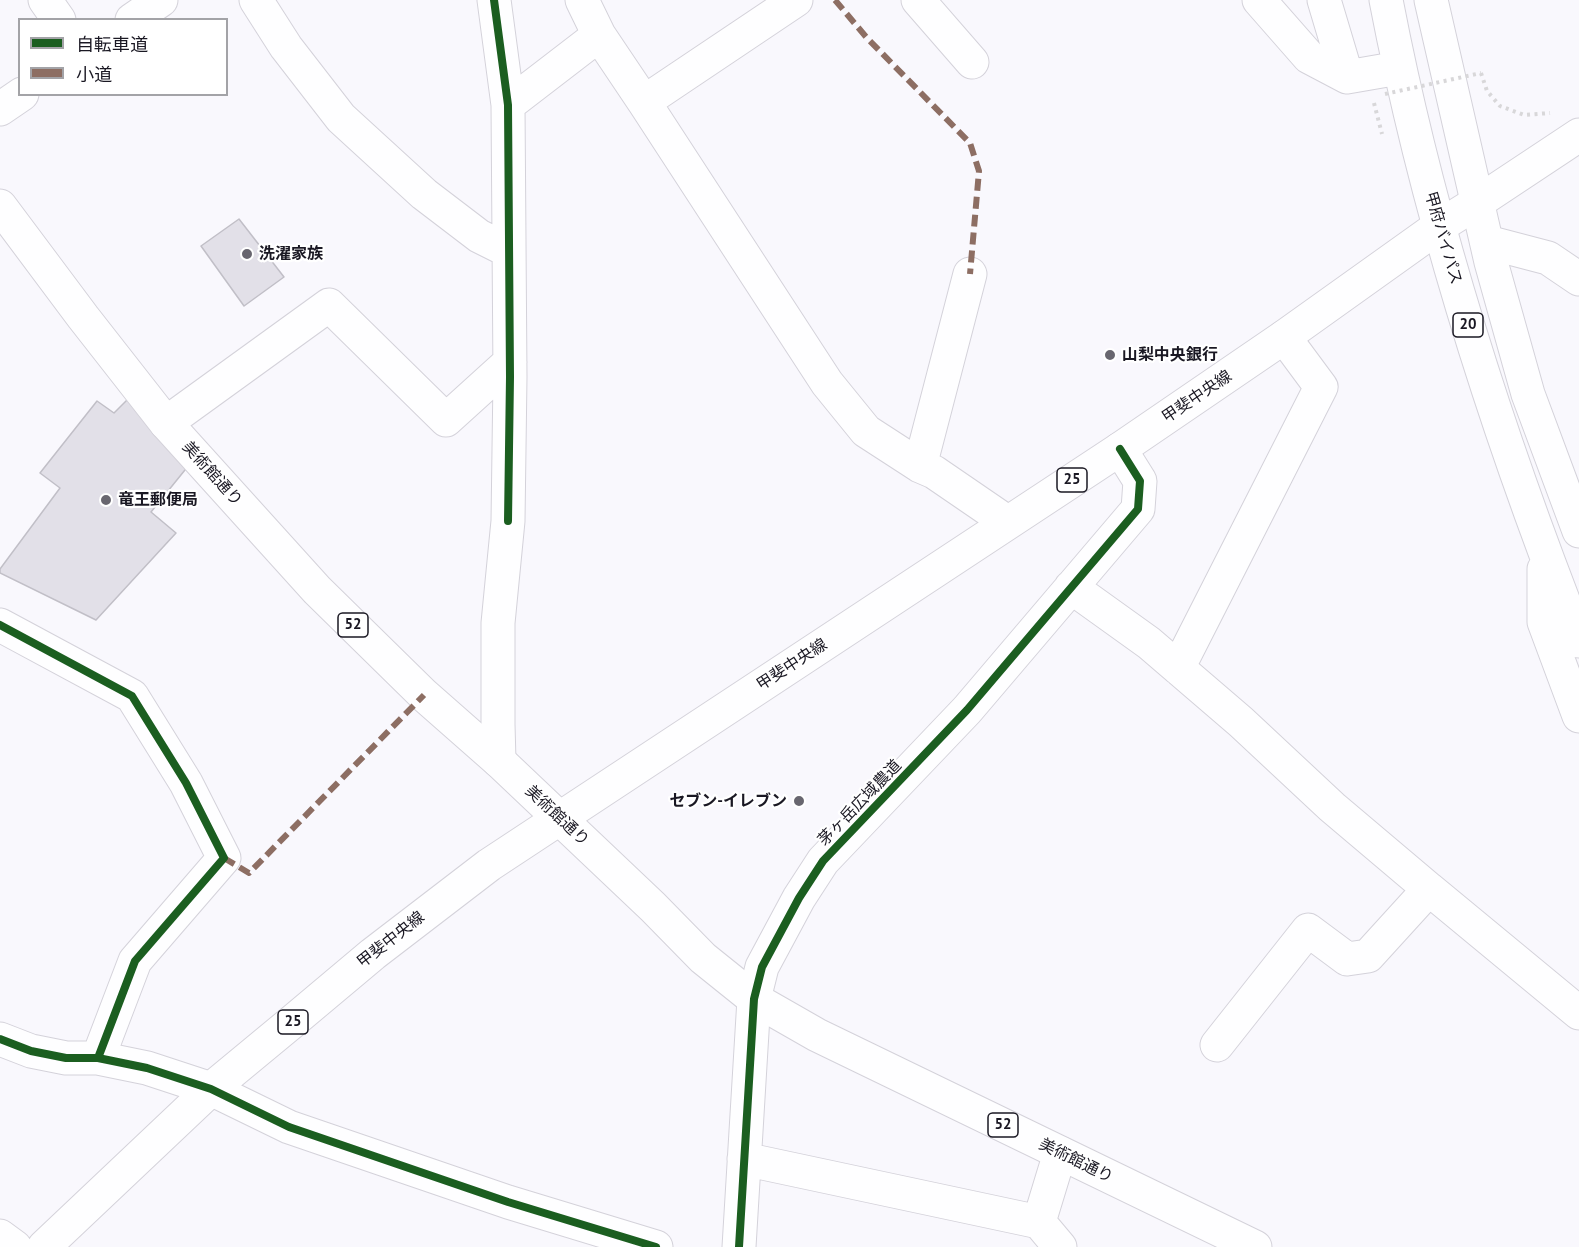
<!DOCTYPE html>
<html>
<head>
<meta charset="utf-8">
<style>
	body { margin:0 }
	#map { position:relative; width:1579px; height:1247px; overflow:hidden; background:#f9f8fd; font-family:"PT Sans","Noto Sans JP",sans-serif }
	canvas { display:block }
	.legend { position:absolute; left:18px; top:18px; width:210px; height:78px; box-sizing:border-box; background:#fff; border:2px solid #a3a3a7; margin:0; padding:8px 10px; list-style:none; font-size:18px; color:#1a1823 }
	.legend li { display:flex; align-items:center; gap:12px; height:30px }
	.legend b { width:30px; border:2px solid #a3a3a7 }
</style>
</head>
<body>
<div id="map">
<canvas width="1579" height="1247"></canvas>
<ul class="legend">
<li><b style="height:8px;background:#1b5e20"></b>自転車道</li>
<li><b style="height:8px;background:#8d6e63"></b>小道</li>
</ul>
</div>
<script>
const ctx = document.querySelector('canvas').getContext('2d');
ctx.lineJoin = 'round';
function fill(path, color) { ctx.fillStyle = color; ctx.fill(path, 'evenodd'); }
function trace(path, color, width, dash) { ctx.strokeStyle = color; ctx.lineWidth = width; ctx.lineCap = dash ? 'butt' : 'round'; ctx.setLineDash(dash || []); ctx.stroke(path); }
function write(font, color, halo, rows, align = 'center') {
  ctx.font = font + ' "PT Sans","Noto Sans JP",sans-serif'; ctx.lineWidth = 4.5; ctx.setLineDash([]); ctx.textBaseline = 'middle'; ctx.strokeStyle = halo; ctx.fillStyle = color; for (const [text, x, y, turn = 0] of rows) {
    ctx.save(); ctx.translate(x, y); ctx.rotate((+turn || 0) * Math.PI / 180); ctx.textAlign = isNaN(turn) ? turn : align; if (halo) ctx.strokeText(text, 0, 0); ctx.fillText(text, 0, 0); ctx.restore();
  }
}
const building = new Path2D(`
	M239,219L284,277L244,306L201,246Z
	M131,396L189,465L151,512L176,533L96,620L0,573V569L60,488L40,473L97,401L114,413Z`);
fill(building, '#e2e0e8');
trace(building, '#c1bfc7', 1.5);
const minor = new Path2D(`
	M45,0L59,20
	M256,0L286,47L341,118L424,194L479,236L509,251
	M494,0L508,105L510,377L508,521L498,623V724L499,761
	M582,0L599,35L644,102L796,0
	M918,0L972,62
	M1259,0L1309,57L1347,77
	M1324,0L1347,77L1399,68
	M132,20L161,0
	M644,102L827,383L866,431L920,466L934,472L1007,522
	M508,105L599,35
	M0,109L22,94
	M1487,242L1548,258L1579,279
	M166,423L329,305L446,420L510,362
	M920,466L970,274
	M1071,587L1149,643L1241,722L1332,807L1429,889
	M0,625L132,696L186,783L224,858L135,961L98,1058
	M1178,668L1321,387L1284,337
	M0,1039L31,1051L66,1058H98L147,1068L211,1089L289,1127L508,1202L656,1247
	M1217,1045L1308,930L1347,959L1368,956L1429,889L1579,1013
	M744,1159L1039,1222L1060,1247
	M1039,1222L1060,1153
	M739,1247L754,999L762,967L799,898L823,861L967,710L1138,509L1140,481L1120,449`);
const major = new Path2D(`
	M0,1236L15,1247
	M44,1247L211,1089L292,1022L373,954L489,865L1120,449L1284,337L1438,227L1478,202L1579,135`);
const highway = new Path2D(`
	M1386,0C1428,219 1497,433 1579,641
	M1431,0L1491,262L1528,394L1579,531
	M0,206L83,317L166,423L317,590L424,695L499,761L653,907L703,958L754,999L817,1035L1255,1247
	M1544,569V622L1579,716`);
trace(minor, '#d4d2da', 35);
trace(major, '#d4d2da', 35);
trace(highway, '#d4d2da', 35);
trace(new Path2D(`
	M1481,73L1487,91L1500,106L1524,115L1550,113
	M1374,103L1382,134`), '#d8d7d9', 4, [3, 4.5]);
trace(minor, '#fefeff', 33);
trace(major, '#fefeff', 33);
trace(highway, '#fefeff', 33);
trace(new Path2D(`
	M1385,94L1481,73`), '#d8d7d9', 4, [3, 4.5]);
trace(new Path2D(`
	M835,0L867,38L970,143L979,171L970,274
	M224,858L249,873L424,695`), '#8d6e63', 6, [12, 6]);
trace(new Path2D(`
	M494,0L508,105L510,377L508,521
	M0,625L132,696L186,783L224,858L135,961L98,1058
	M0,1039L31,1051L66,1058H98L147,1068L211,1089L289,1127L508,1202L656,1247
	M739,1247L754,999L762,967L799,898L823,861L967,710L1138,509L1140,481L1120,449`), '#1b5e20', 8);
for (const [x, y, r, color] of [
	[247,254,6,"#68666f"],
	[1110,355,6,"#68666f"],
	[106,500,6,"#68666f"],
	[799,801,6,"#68666f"]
]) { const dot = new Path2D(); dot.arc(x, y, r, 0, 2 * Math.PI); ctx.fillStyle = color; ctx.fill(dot); trace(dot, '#fff', 2); }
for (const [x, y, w] of [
	[1468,325,30],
	[1072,480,30],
	[353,625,30],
	[293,1022,30],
	[1003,1125,30]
]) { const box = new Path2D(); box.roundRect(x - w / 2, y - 12, w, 24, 4.5); ctx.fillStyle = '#fff'; ctx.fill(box); trace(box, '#1a1823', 1.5); }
write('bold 15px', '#1a1823', null, [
	["20",1468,325],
	["25",1072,480],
	["52",353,625],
	["25",293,1022],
	["52",1003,1125]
]);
write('16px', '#1a1823', '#fff', [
	["甲府バイパス",1443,238,74],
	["甲斐中央線",1197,397,-34],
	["美術館通り",212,474,48],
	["甲斐中央線",792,665,-33],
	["茅ヶ岳広域農道",860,803,-46],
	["美術館通り",557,816,43],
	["甲斐中央線",391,940,-38],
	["美術館通り",1076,1161,26]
]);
write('bold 16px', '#1a1823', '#fff', [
	["洗濯家族",259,254],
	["山梨中央銀行",1122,355],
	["竜王郵便局",118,500],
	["セブン-イレブン",787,801,"right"]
], 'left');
</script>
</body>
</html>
